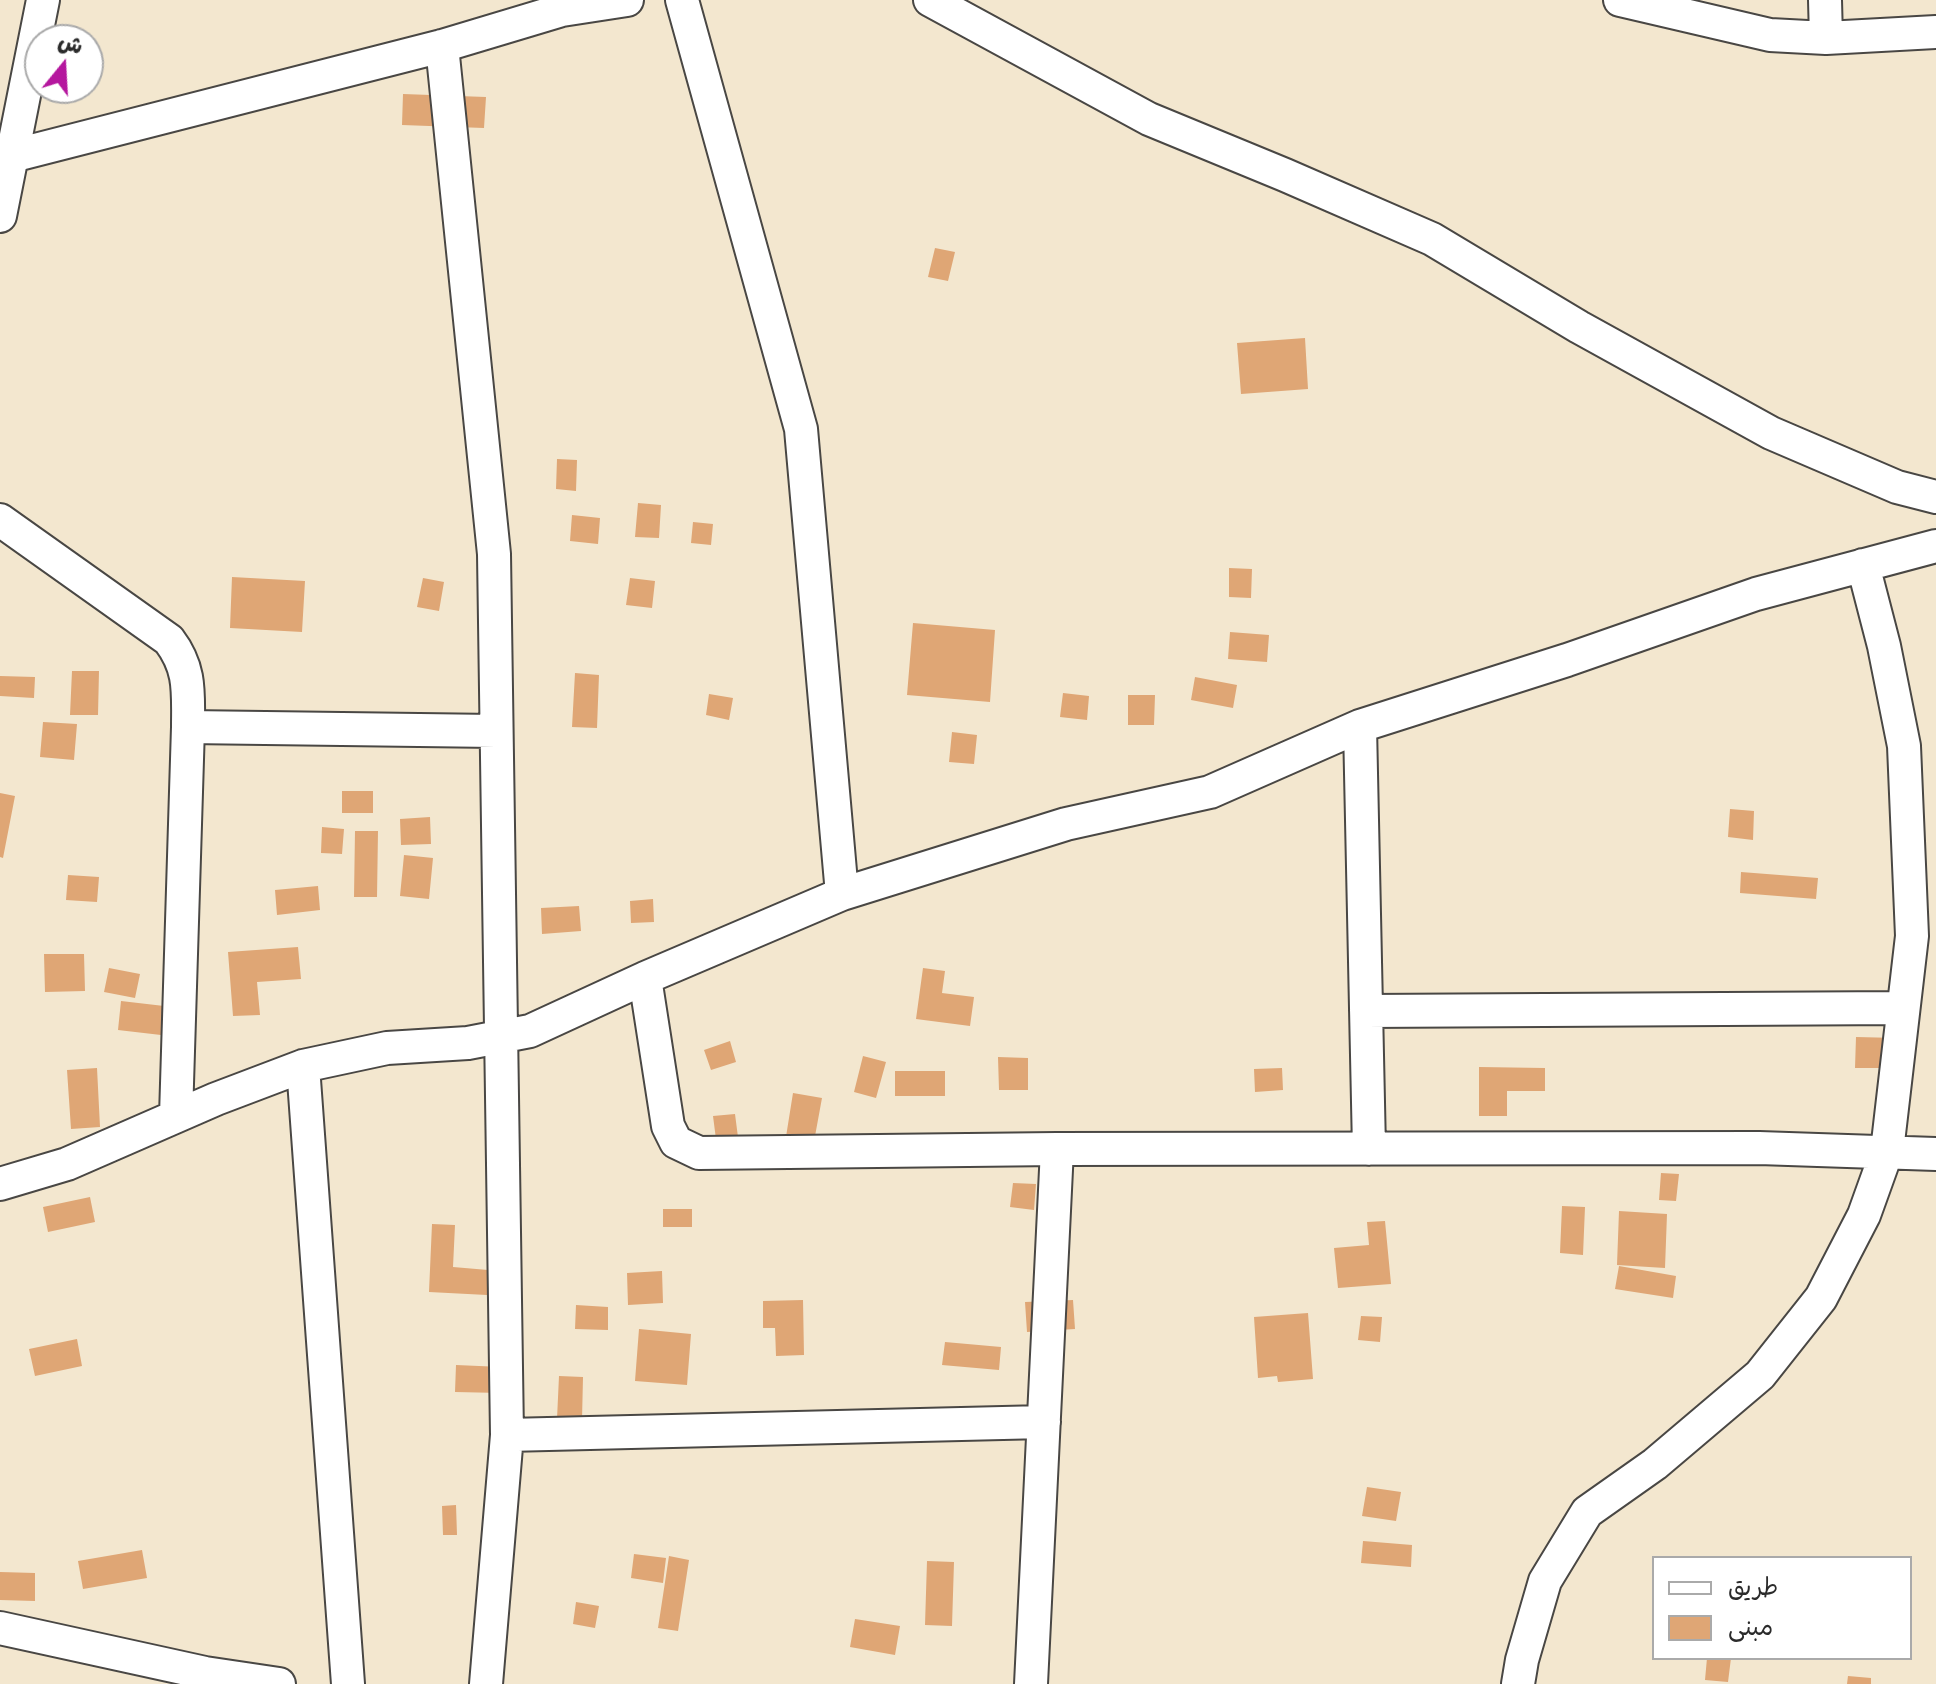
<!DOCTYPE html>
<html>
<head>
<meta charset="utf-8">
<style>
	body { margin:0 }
	#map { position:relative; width:1936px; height:1684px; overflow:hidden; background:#f3e7cf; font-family:"Patrick Hand","Playpen Sans Arabic",sans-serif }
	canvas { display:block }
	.legend { position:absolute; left:1652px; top:1556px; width:260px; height:104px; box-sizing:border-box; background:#fff; border:2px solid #aaa; margin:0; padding:10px 14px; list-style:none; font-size:24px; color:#2b2b2b }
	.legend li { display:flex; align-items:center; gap:16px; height:40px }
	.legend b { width:40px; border:2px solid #aaa }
	.north { position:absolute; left:24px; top:24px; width:80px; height:80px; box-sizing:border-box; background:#fff; border:2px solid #aaa; border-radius:50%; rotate:18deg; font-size:22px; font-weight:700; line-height:32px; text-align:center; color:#2b2b2b }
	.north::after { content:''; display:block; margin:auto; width:28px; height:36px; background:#b5179e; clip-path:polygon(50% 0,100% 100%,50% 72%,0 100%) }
</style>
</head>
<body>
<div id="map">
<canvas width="1936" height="1684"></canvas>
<ul class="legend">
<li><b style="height:10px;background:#fff"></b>طريق</li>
<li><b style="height:22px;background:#dfa675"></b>مبنى</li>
</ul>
<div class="north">ش</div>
</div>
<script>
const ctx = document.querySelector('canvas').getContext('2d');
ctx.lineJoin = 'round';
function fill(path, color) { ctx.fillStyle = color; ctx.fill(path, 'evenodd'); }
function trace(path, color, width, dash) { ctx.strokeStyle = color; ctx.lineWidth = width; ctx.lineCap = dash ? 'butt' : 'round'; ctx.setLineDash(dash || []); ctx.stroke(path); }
fill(new Path2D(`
	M403,94L486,97L484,128L402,125Z
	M935,248L955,252L948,281L928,277Z
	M1305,338L1308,389L1241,394L1237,343Z
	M557,459L577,460L576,491L556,489Z
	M638,503L661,505L659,538L635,537Z
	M572,515L600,518L598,544L570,541Z
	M693,522L713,524L711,545L691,543Z
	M1229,568L1252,569L1251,598L1229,597Z
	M232,577L305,581L302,632L230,628Z
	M423,578L444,582L439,611L417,607Z
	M630,578L655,581L652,608L626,605Z
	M913,623L995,630L990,702L907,695Z
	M1230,632L1269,635L1267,662L1228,659Z
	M72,671H99L98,715H70Z
	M575,673L599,675L597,728L572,727Z
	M0,676L35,677L34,698L0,696Z
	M1195,677L1237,685L1233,708L1191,700Z
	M1063,693L1089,696L1087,720L1060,717Z
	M709,694L733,698L729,720L706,715Z
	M1128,695H1155L1154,725H1128Z
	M43,722L77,724L74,760L40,757Z
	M952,732L977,735L974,764L949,762Z
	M342,791H373V813H342Z
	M0,793L15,796L3,858L0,857Z
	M1730,809L1754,811L1753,840L1728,837Z
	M430,817L431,844L401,845L400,819Z
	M322,827L344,829L342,854L321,853Z
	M355,831H378L377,897H354Z
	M404,855L433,858L429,899L400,896Z
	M1741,872L1818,878L1816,899L1740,893Z
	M68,875L99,877L97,902L66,900Z
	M318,886L320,910L277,915L275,890Z
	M653,899L654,922L631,923L630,901Z
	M579,906L581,931L542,934L541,908Z
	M298,947L301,979L257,982L260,1015L233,1016L228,952Z
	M44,954H84L85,991L45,992Z
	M109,968L140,974L135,998L104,992Z
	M923,968L945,971L942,993L974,997L970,1026L916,1019Z
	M121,1001L164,1006L161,1035L118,1030Z
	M1856,1037L1898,1038V1068H1855Z
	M730,1041L736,1062L711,1070L704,1050Z
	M863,1056L886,1062L876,1098L854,1092Z
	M998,1057L1028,1058V1090H999Z
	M1479,1067L1545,1068V1091H1507V1116H1479Z
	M97,1068L100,1127L71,1129L67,1070Z
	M1282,1068L1283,1090L1255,1092L1254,1069Z
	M895,1071H945V1096H895Z
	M793,1093L822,1098L813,1147L785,1143Z
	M735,1114L739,1145L717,1147L713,1116Z
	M1661,1173L1679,1174L1676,1201L1659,1200Z
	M1013,1183L1036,1184L1034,1210L1010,1207Z
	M90,1197L95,1222L48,1232L43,1207Z
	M1562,1206L1585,1207L1583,1255L1560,1253Z
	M663,1209H692V1227H663Z
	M1619,1211L1667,1214L1665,1268L1617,1265Z
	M1385,1221L1391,1284L1338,1288L1334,1248L1369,1245L1367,1222Z
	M432,1224L455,1225L453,1267L488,1270L487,1295L429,1292Z
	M1619,1266L1676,1276L1673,1298L1615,1289Z
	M662,1271L663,1303L628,1305L627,1273Z
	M803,1300L804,1355L776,1356L775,1328H763V1301Z
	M1073,1300L1075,1329L1027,1332L1025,1302Z
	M576,1305L608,1307V1330L575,1329Z
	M1308,1313L1313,1379L1278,1382L1277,1376L1258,1378L1254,1317Z
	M1361,1316L1382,1317L1380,1342L1358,1340Z
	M639,1329L691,1334L687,1385L635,1381Z
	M77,1339L82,1366L35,1376L29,1349Z
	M945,1342L1001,1347L999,1370L942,1365Z
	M456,1365L502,1367L501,1393L455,1392Z
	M559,1376L583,1377L582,1420L557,1419Z
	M1367,1487L1401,1492L1396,1521L1362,1516Z
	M456,1505L457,1535H443L442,1506Z
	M1363,1541L1412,1545L1411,1567L1361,1563Z
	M142,1550L147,1578L83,1589L78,1561Z
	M634,1554L666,1558L663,1583L631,1578Z
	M669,1556L689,1560L678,1631L658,1628Z
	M927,1561L954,1562L952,1626L925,1625Z
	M0,1572L35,1573V1601L0,1600Z
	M576,1602L599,1606L595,1628L573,1624Z
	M855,1619L900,1626L895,1655L850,1647Z
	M1707,1658H1731L1728,1682L1705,1680Z
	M1848,1676L1871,1678V1684H1847Z`), '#dfa675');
const minor = new Path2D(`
	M682,0L801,429L842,894
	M930,0L1149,119L1285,175L1432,239L1579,327L1771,433L1897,487L1936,497
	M1620,0L1770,35L1826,38L1936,32
	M1825,0L1826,38
	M442,46L494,554L507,1435L486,1684
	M0,159L442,46L562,10L627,0
	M0,216L43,0
	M0,520L169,640C191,669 188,692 188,727L176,1116
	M1360,726L1369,1149
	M188,727L496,731
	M645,978L668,1126L676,1142L699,1153L1057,1149L1759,1148L1936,1154
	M1366,1011L1903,1008
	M303,1066L348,1684
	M0,1184L67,1164L216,1099L303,1066L387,1048L468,1043L530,1031L645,978L842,894L1066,824L1210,792L1360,726L1567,660L1756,594L1936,546
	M507,1435L1044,1422
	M0,1628L205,1673L279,1684
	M1031,1684L1057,1149
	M1518,1684L1522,1660L1545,1581L1587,1512L1655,1464L1760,1375L1821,1298L1864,1215L1887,1151L1912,936L1904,746L1884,646L1863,565`);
trace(minor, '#494744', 36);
trace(minor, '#fff', 32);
</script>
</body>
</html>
